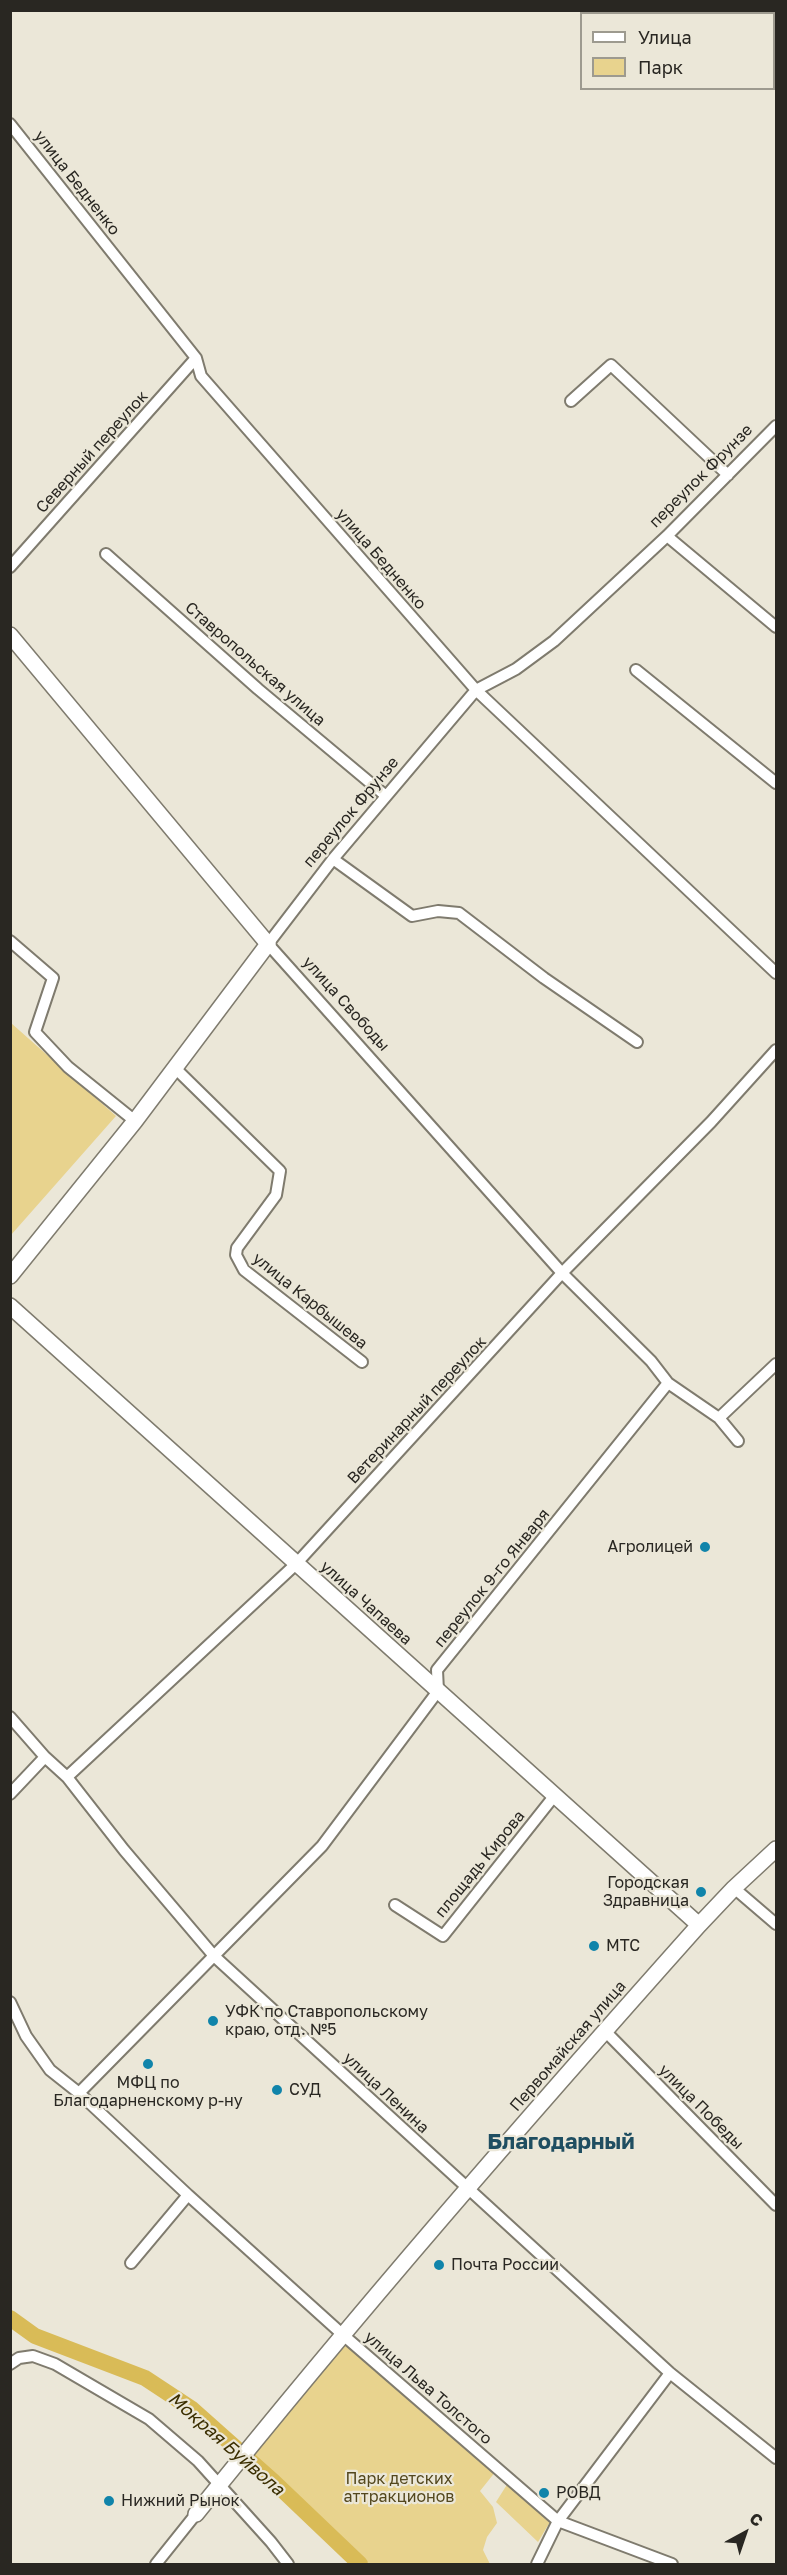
<!DOCTYPE html>
<html>
<head>
<meta charset="utf-8">
<style>
	body { margin:0 }
	#map { position:relative; width:787px; height:2575px; overflow:hidden; background:#ebe7d8; font-family:"Golos Text",sans-serif }
	canvas { display:block }
	.frame { position:absolute; inset:0; border:12px solid #292722; pointer-events:none }
	.legend { position:absolute; left:580px; top:12px; width:195px; height:78px; box-sizing:border-box; background:#ebe7d8; border:2px solid #9d9a8f; margin:0; padding:8px 10px; list-style:none; font-size:18px; color:#292722 }
	.legend li { display:flex; align-items:center; gap:12px; height:30px }
	.legend b { width:30px; border:2px solid #9d9a8f }
	.north { position:absolute; left:715px; top:2503px; width:60px; height:60px; -webkit-text-stroke:4px #ebe7d8; paint-order:stroke; rotate:40deg; font-size:16px; font-weight:700; line-height:24px; text-align:center; color:#292722 }
	.north::after { content:''; display:block; margin:auto; width:21px; height:27px; background:#292722; clip-path:polygon(50% 0,100% 100%,50% 72%,0 100%) }
</style>
</head>
<body>
<div id="map">
<canvas width="787" height="2575"></canvas>
<div class="frame"></div>
<ul class="legend">
<li><b style="height:8px;background:#fff"></b>Улица</li>
<li><b style="height:16px;background:#e8d38e"></b>Парк</li>
</ul>
<div class="north">С</div>
</div>
<script>
const ctx = document.querySelector('canvas').getContext('2d');
ctx.lineJoin = 'round';
function fill(path, color) { ctx.fillStyle = color; ctx.fill(path, 'evenodd'); }
function trace(path, color, width, dash) { ctx.strokeStyle = color; ctx.lineWidth = width; ctx.lineCap = dash ? 'butt' : 'round'; ctx.setLineDash(dash || []); ctx.stroke(path); }
function write(font, color, halo, rows, align = 'center') {
  ctx.font = font + ' "Golos Text",sans-serif'; ctx.lineWidth = 4.5; ctx.setLineDash([]); ctx.textBaseline = 'middle'; ctx.strokeStyle = halo; ctx.fillStyle = color; for (const [text, x, y, turn = 0] of rows) {
    ctx.save(); ctx.translate(x, y); ctx.rotate((+turn || 0) * Math.PI / 180); ctx.textAlign = isNaN(turn) ? turn : align; if (halo) ctx.strokeText(text, 0, 0); ctx.fillText(text, 0, 0); ctx.restore();
  }
}
fill(new Path2D(`
	M11,1023L116,1116L11,1235Z
	M343,2338L496,2471L480,2491L493,2507L497,2523L487,2537L483,2550L490,2564H369L251,2457Z
	M508,2483L550,2522L538,2542L496,2502Z`), '#e8d38e');
trace(new Path2D(`
	M10,2318L35,2336L145,2378L192,2409L274,2482L360,2564`), '#d9bb57', 16);
const minor = new Path2D(`
	M10,124L196,358L201,376L476,690L776,973
	M571,401L611,365L728,475
	M776,426L667,536L554,641L516,669L476,690L333,859L268,944L562,1273L651,1361L668,1383L719,1418L776,1364
	M667,536L776,627
	M106,554L258,689L386,796
	M10,567L196,358
	M636,670L776,783
	M333,859L412,916L438,911L459,913L544,978L637,1042
	M10,941L53,978L35,1032L68,1067L135,1121
	M176,1069L280,1171L276,1195L237,1248L236,1255L244,1270L362,1362
	M719,1418L738,1441
	M10,1717L45,1757L67,1777L124,1850L214,1956L670,2373L776,2458
	M67,1777L296,1564L562,1273L711,1122L776,1050
	M10,1794L45,1757
	M734,1888L776,1924
	M395,1905L443,1936L555,1795
	M10,2002L26,2036L50,2070L79,2093L188,2195L131,2263
	M605,2031L776,2205
	M79,2093L322,1846L438,1691L437,1670L668,1383
	M188,2195L342,2334L558,2521L672,2564
	M10,2364L19,2358L33,2356L55,2364L149,2419L198,2461L271,2542L288,2564
	M156,2564L196,2514
	M537,2564L558,2521L670,2373`);
const secondary = new Path2D(`
	M10,635L268,944L135,1121L10,1276
	M10,1306L699,1925
	M196,2514C358,2312 527,2118 699,1925L734,1888L776,1849`);
trace(minor, '#7f7b6e', 14);
trace(secondary, '#7f7b6e', 18);
trace(minor, '#fff', 10);
trace(secondary, '#fff', 15);
for (const [x, y, r, color] of [
	[705,1547,6,"#1084aa"],
	[701,1892,6,"#1084aa"],
	[594,1946,6,"#1084aa"],
	[213,2021,6,"#1084aa"],
	[148,2064,6,"#1084aa"],
	[277,2090,6,"#1084aa"],
	[439,2265,6,"#1084aa"],
	[544,2493,6,"#1084aa"],
	[109,2501,6,"#1084aa"]
]) { const dot = new Path2D(); dot.arc(x, y, r, 0, 2 * Math.PI); ctx.fillStyle = color; ctx.fill(dot); trace(dot, '#ebe7d8', 2); }
write('16px', '#292722', '#ebe7d8', [
	["улица Бедненко",77,183,52],
	["Северный переулок",92,452,-48],
	["переулок Фрунзе",701,476,-45],
	["улица Бедненко",381,559,49],
	["Ставропольская улица",255,664,41],
	["переулок Фрунзе",351,812,-50],
	["улица Свободы",346,1004,48],
	["улица Карбышева",310,1301,39],
	["Ветеринарный переулок",417,1410,-47],
	["переулок 9-го Января",492,1578,-51],
	["улица Чапаева",366,1603,42],
	["площадь Кирова",480,1864,-51],
	["Первомайская улица",568,2046,-49],
	["улица Ленина",386,2093,43],
	["улица Победы",701,2107,45],
	["улица Льва Толстого",428,2388,41]
]);
write('16px', '#292722', '#ebe7d8', [
	["Агролицей",693,1547,"right"],
	["Городская",689,1883,"right"],
	["Здравница",689,1901,"right"],
	["МТС",606,1946],
	["УФК по Ставропольскому",225,2012],
	["краю, отд. №5",225,2030],
	["МФЦ по",148,2083,"center"],
	["Благодарненскому р-ну",148,2101,"center"],
	["СУД",289,2090],
	["Почта России",451,2265],
	["РОВД",556,2493],
	["Нижний Рынок",121,2501]
], 'left');
write('16px', '#53471d', '#ebe7d8', [
	["Парк детских",399,2479],
	["аттракционов",399,2497]
]);
write('italic 18px', '#3b2f02', '#ebe7d8', [
	["Мокрая Буйвола",226,2444,41]
]);
write('bold 22px', '#1f4e61', '#ebe7d8', [
	["Благодарный",561,2142]
]);
</script>
</body>
</html>
